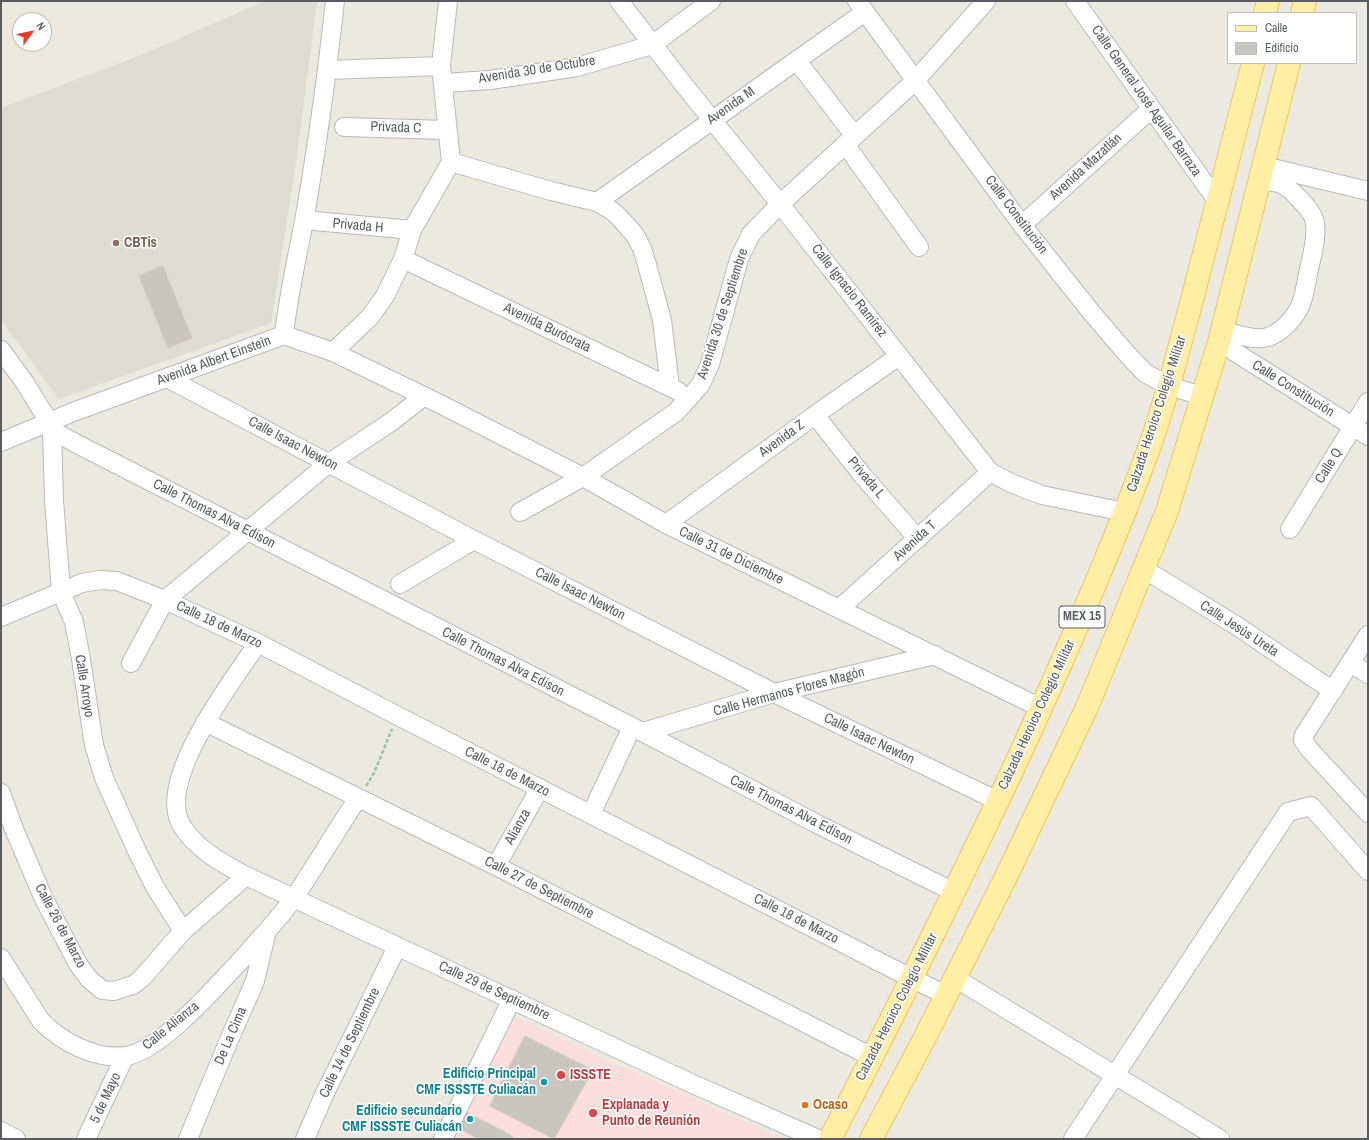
<!DOCTYPE html>
<html>
<head>
<meta charset="utf-8">
<style>
	body { margin:0 }
	#map { position:relative; width:1369px; height:1140px; overflow:hidden; background:#eceae0; font-family:"Archivo Narrow",sans-serif }
	canvas { display:block }
	.frame { position:absolute; inset:0; border:2px solid #595d61; pointer-events:none }
	.legend { position:absolute; left:1227px; top:12px; width:130px; height:52px; box-sizing:border-box; background:#fff; border:1px solid #bdbec0; margin:0; padding:5px 7px; list-style:none; font-size:12px; color:#595d61 }
	.legend li { display:flex; align-items:center; gap:8px; height:20px }
	.legend b { width:20px; border:1px solid #bdbec0 }
	.north { position:absolute; left:12px; top:12px; width:40px; height:40px; box-sizing:border-box; background:#fff; border:1px solid #bdbec0; border-radius:50%; rotate:57deg; font-size:11px; font-weight:700; line-height:16px; text-align:center; color:#595d61 }
	.north::after { content:''; display:block; margin:auto; width:14px; height:18px; background:#e63b2c; clip-path:polygon(50% 0,100% 100%,50% 72%,0 100%) }
</style>
</head>
<body>
<div id="map">
<canvas width="1369" height="1140"></canvas>
<div class="frame"></div>
<ul class="legend">
<li><b style="height:5px;background:#feefa4"></b>Calle</li>
<li><b style="height:11px;background:#c9c6c0"></b>Edificio</li>
</ul>
<div class="north">N</div>
</div>
<script>
const ctx = document.querySelector('canvas').getContext('2d');
ctx.lineJoin = 'round';
function fill(path, color) { ctx.fillStyle = color; ctx.fill(path, 'evenodd'); }
function trace(path, color, width, dash) { ctx.strokeStyle = color; ctx.lineWidth = width; ctx.lineCap = dash ? 'butt' : 'round'; ctx.setLineDash(dash || []); ctx.stroke(path); }
function write(font, color, halo, rows, align = 'center') {
  ctx.font = font + ' "Archivo Narrow",sans-serif'; ctx.lineWidth = 3; ctx.setLineDash([]); ctx.textBaseline = 'middle'; ctx.strokeStyle = halo; ctx.fillStyle = color; for (const [text, x, y, turn = 0] of rows) {
    ctx.save(); ctx.translate(x, y); ctx.rotate((+turn || 0) * Math.PI / 180); ctx.textAlign = isNaN(turn) ? turn : align; if (halo) ctx.strokeText(text, 0, 0); ctx.fillText(text, 0, 0); ctx.restore();
  }
}
fill(new Path2D(`
	M265,1H317L298,148L271,323L59,399L1,320V108L141,55Z`), '#dedbd2');
fill(new Path2D(`
	M510,1014L589,1052L783,1139H451Z`), '#fadedb');
const building = new Path2D(`
	M163,266L192,338L168,348L139,276Z
	M525,1036L593,1070L554,1139L490,1106Z
	M464,1111L503,1131L500,1139H479L456,1127Z
	M503,1131L516,1139H500Z`);
fill(building, '#c9c6c0');
trace(building, '#d1cbbf', 1);
const minor = new Path2D(`
	M619,1L684,85L780,204L990,472L1013,484L1042,495L1124,512
	M857,1L1022,225L1091,312L1127,354L1145,373L1169,386L1202,396
	M1075,1L1218,202
	M797,61L854,135
	M327,70L441,66
	M443,83L490,80L577,67L652,45L711,1
	M344,127L447,130
	M845,144L919,247
	M451,162L551,191L597,202L611,210L619,217L635,235L642,248L647,265L662,320L670,387
	M1264,166L1368,191
	M597,202L865,12
	M304,220L412,230
	M1022,225L1151,109
	M403,259L678,391
	M1222,330C1234,333 1250,340 1264,338C1281,335 1297,316 1302,301C1306,289 1307,276 1310,265C1313,252 1318,232 1314,219C1312,211 1290,187 1281,184C1275,181 1266,182 1260,181
	M284,335C288,296 297,259 304,221C317,148 327,74 335,1
	M1219,342L1368,436
	M1,350L25,383L49,422L52,430L54,500L61,592L74,622L81,659L94,745L104,778L137,851L155,887L183,931
	M333,352L370,317L385,296L403,259L412,230L451,162L441,66L448,1
	M167,378L474,540L774,693L998,801
	M815,415L863,476L918,539
	M52,430L77,444L654,738L817,824L954,892
	M1,442L73,412L284,335L333,352L438,403L583,477L666,524L1041,708
	M520,512L583,477L676,412L689,398L701,384L710,364L739,259L751,234L780,204L915,81L986,1
	M666,524L815,415L899,356
	M1290,529L1368,402
	M1144,569L1237,626L1333,691
	M400,584L474,540
	M839,609L961,499L990,472
	M1,617L82,583L100,580L117,581L165,600L258,643L396,715L911,978L946,995
	M1368,635L1304,735L1303,740L1309,749L1368,813
	M258,643C233,680 154,782 182,826C197,850 222,863 246,876L695,1085L818,1139
	M131,663L165,600L329,463L391,422L423,397
	M1350,663L1368,674
	M205,722L496,866L872,1057
	M643,732L774,693L935,655
	M1,793L14,829L43,897L78,964L89,979L102,990L114,991L133,985L142,978L183,931L246,876
	M591,814L632,727
	M496,866L540,788
	M1,958L41,1021C62,1042 95,1060 126,1056C161,1051 218,984 243,958C260,938 279,919 294,898C316,865 336,831 358,798
	M955,978L1220,1139
	M1,1131L16,1139
	M86,1139L125,1056
	M188,1139L229,1040L255,981L267,931
	M305,1139L324,1095L397,947
	M443,1139L512,999
	M1073,1139L1288,812L1311,806L1368,871`);
const major = new Path2D(`
	M1265,13L1268,1
	M1302,13L1305,1
	M830,1139C891,1022 949,903 1006,784C1057,675 1106,565 1148,451C1166,402 1178,351 1192,300C1213,221 1233,142 1253,63
	M871,1139L922,1043L1005,879L1088,705L1167,511L1219,342L1289,63`);
trace(minor, '#b6b9bd', 20);
trace(major, '#efc557', 24);
trace(new Path2D(`
	M366,786L374,773L392,729`), '#96c5a3', 2.5, [4, 2]);
trace(minor, '#fff', 18);
trace(major, '#feefa4', 22);
for (const [x, y, r, color] of [
	[116,243,4,"#8d6e63"],
	[561,1075,5,"#e0444e"],
	[544,1082,4,"#0f9aa8"],
	[805,1105,4,"#e8710a"],
	[593,1113,5,"#e0444e"],
	[470,1119,4,"#0f9aa8"]
]) { const dot = new Path2D(); dot.arc(x, y, r, 0, 2 * Math.PI); ctx.fillStyle = color; ctx.fill(dot); trace(dot, '#fff', 1.5); }
for (const [x, y, w] of [
	[1082,617,46]
]) { const box = new Path2D(); box.roundRect(x - w / 2, y - 11, w, 22, 3); ctx.fillStyle = '#fff'; ctx.fill(box); trace(box, '#595d61', 1); }
write('bold 13px', '#595d61', null, [
	["MEX 15",1082,617]
]);
write('14px', '#595d61', '#fff', [
	["Avenida 30 de Octubre",537,70,-9],
	["Calle General José Aguilar Barraza",1146,101,55],
	["Avenida M",731,106,-35],
	["Privada C",396,128,2],
	["Avenida Mazatlán",1086,167,-42],
	["Calle Constitución",1016,215,53],
	["Privada H",358,226,5],
	["Calle Ignacio Ramírez",849,291,52],
	["Avenida 30 de Septiembre",723,314,-72],
	["Avenida Burócrata",547,328,26],
	["Avenida Albert Einstein",214,361,-20],
	["Calle Constitución",1293,389,32],
	["Calzada Heroico Colegio Militar",1157,414,-72],
	["Avenida Z",782,439,-36],
	["Calle Isaac Newton",293,444,28],
	["Calle Q",1329,466,-58],
	["Privada L",866,478,50],
	["Calle Thomas Alva Edison",214,514,27],
	["Avenida T",915,541,-42],
	["Calle 31 de Diciembre",731,556,26],
	["Calle Isaac Newton",580,594,27],
	["Calle 18 de Marzo",219,625,25],
	["Calle Jesús Ureta",1239,629,33],
	["Calle Thomas Alva Edison",503,662,27],
	["Calle Arroyo",84,686,81],
	["Calle Hermanos Flores Magón",789,692,-15],
	["Calzada Heroico Colegio Militar",1037,715,-65],
	["Calle Isaac Newton",869,739,26],
	["Calle 18 de Marzo",507,772,27],
	["Calle Thomas Alva Edison",791,810,27],
	["Alianza",518,827,-61],
	["Calle 27 de Septiembre",539,888,27],
	["Calle 18 de Marzo",796,919,27],
	["Calle 26 de Marzo",60,926,62],
	["Calle 29 de Septiembre",494,991,25],
	["Calzada Heroico Colegio Militar",897,1007,-63],
	["Calle Alianza",171,1026,-39],
	["De La Cima",231,1036,-67],
	["Calle 14 de Septiembre",350,1043,-64],
	["5 de Mayo",106,1098,-65]
]);
write('bold 14px', '#785e54', '#fff', [
	["CBTis",124,243]
], 'left');
write('bold 14px', '#0d838f', '#fff', [
	["Edificio Principal",536,1074],
	["CMF ISSSTE Culiacán",536,1090],
	["Edificio secundario",462,1111],
	["CMF ISSSTE Culiacán",462,1127]
], 'right');
write('bold 14px', '#be3a42', '#fff', [
	["ISSSTE",570,1075],
	["Explanada y",602,1105],
	["Punto de Reunión",602,1121]
], 'left');
write('bold 14px', '#c56008', '#fff', [
	["Ocaso",813,1105]
], 'left');
</script>
</body>
</html>
